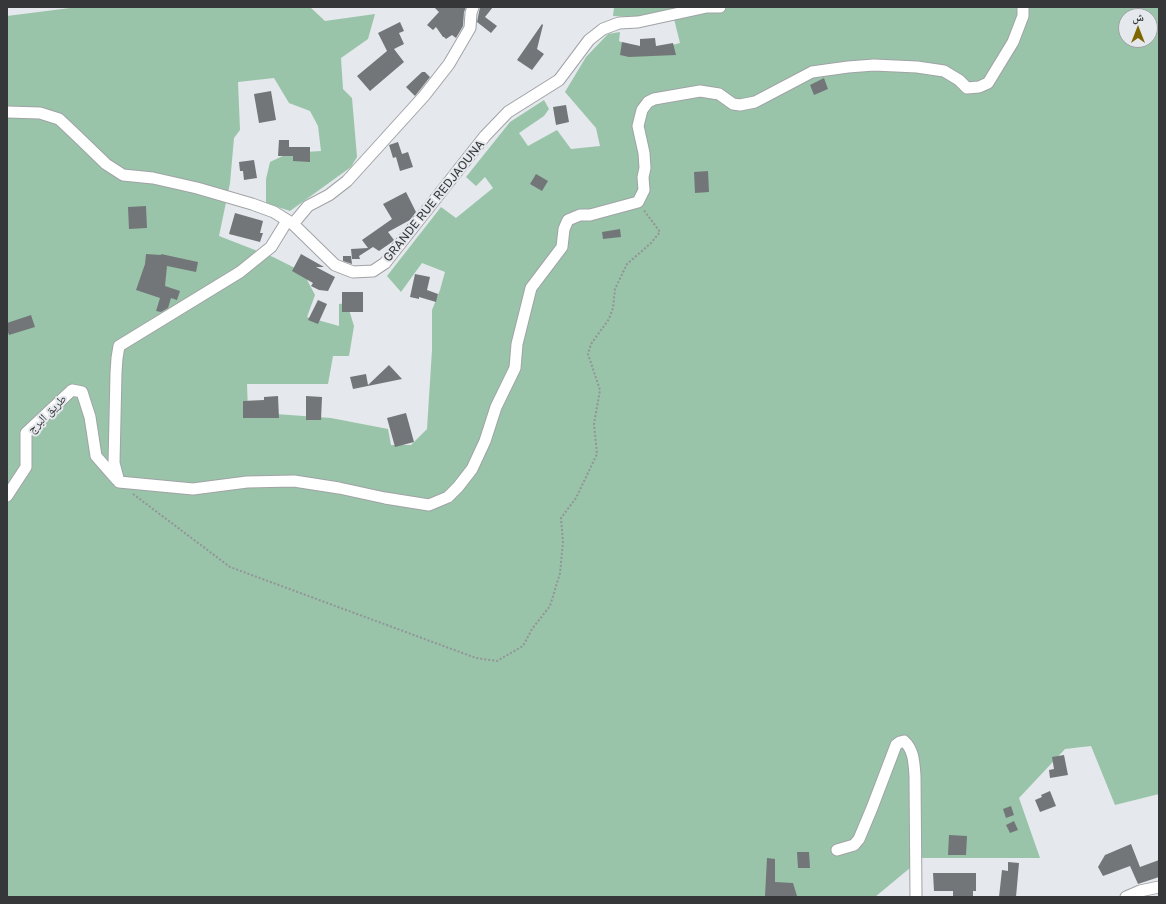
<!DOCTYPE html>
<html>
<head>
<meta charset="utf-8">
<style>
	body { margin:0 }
	#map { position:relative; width:1166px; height:904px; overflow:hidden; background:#e5e8ec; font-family:"Golos Text","Noto Naskh Arabic",sans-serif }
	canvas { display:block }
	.frame { position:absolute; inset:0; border:8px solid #363738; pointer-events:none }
	.north { position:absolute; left:1118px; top:8px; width:40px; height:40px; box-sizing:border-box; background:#e5e8ec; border:1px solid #9fa1a4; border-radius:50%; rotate:0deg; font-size:11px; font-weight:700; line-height:16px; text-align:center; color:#363738 }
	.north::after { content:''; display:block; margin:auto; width:14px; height:18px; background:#7f6700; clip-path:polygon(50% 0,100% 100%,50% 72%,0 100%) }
</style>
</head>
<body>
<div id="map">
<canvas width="1166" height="904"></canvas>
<div class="frame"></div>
<div class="north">ش</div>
</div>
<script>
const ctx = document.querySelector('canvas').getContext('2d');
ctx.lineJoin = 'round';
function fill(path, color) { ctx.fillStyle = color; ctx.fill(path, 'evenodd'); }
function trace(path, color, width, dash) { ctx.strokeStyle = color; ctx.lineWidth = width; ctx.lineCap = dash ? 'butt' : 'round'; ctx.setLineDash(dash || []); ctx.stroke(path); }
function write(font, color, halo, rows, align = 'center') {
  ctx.font = font + ' "Golos Text","Noto Naskh Arabic",sans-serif'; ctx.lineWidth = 4; ctx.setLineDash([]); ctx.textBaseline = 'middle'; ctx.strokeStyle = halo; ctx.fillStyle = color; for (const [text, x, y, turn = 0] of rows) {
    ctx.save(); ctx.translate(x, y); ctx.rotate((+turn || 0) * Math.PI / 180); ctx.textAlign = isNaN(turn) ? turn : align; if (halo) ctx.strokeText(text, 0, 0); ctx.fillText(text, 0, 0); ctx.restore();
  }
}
fill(new Path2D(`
	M78,7H310L325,21L375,14L368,39L341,58L343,89L352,98L357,157L351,167L290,211L266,203V179L270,162L289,153L321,151L318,126L310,111L289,103L274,78L238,82L240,130L234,138L230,183L219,236L273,257L303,272L315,295L307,317L339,326V304L347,303L354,326L349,356H333L328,384H247L248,412L331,418L388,429L391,445H411L427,429L432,350V310L440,290L445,272L422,263L401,292L387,276L441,207L456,218L493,188L485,177L476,186L466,177L510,122L544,100L549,109L544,116L519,133L528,146L557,130L571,149L600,146L596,128L565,92L586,57L608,34L620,32L619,41L645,52L680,43L672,11L636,17L613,16L614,7H1159V794L1115,805L1091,746L1065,749L1019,798L1040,858H922L875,897H7V16ZM1126,16H1150V40H1126Z`), '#99c4a9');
fill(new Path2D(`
	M434,7H466L464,12L463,26L456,38L452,35L446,39L444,37H443L436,27L433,30L427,25L439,12Z
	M480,7H493L485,17L497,26L491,33L477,22Z
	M400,22L404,31L399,33L404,44L394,49L404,62L370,91L357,76L387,51L378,33Z
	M542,24L543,25L537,49L544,54L532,70L517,60Z
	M655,38L656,46L673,43L676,55L629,57L620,55L622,42L640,46V39Z
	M422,72H425L430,77L415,96L406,87Z
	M824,78L828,89L814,95L810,85Z
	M271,91L276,120L259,123L254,94Z
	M566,105L569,122L556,125L553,107Z
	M279,140H289V147H310V162L293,161V156H278Z
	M398,142L402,154L408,152L413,167L400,171L396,157L393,158L389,145Z
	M254,160L257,178L244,180L243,171H240L239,162Z
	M708,171L709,192L695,193L694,172Z
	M536,174L548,181L542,191L530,184Z
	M406,192L416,212L410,220L388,232L394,240L392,242L379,251L373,247L359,256L360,259H352L351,249L368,248L362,240L392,219L383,204Z
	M146,206L147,228L129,229L128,207Z
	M235,213L263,221L260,233H263L260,242L229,234Z
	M620,229L621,237L603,239L602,232Z
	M146,254L161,255V254L198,262L196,272L167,266L165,286L180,291L177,300L171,298L168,308L161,312L156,311L160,298L136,290L145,264Z
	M301,254L324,267H316L335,277L328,291L319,290L311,286L313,283L292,271Z
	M343,256H351L352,264L343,261Z
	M415,274L430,277L427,290L438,294L436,302L419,297V299L410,297Z
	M342,292H363V312H342Z
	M318,300L327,304L318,324L308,320Z
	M31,315L35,327L9,335L7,329V323Z
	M389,365L402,379L353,389L350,377L366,374L368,385Z
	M278,396L279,418H243V401L264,400V397Z
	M306,396L322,397L321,420H306Z
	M406,413L414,442L395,447L387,418Z
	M1064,755L1068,775L1050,778L1049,770L1054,769L1052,757Z
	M1050,791L1056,806L1040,812L1035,800L1042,797L1041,795Z
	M1011,806L1014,815L1006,818L1003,809Z
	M1014,821L1018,830L1010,833L1006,825Z
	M949,835L967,836L966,855H948Z
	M1131,844L1140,867L1159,860V877L1138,884L1130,866L1103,876L1098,867L1105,855Z
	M797,852H809L810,868H798Z
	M767,858L775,859V882L793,883L797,896L793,897L765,896Z
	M1008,862L1019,863L1016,897H999L1002,870L1008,871Z
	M933,873H976V891H973V897H953V891H934Z`), '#737679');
const minor = new Path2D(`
	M7,112L40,113L59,119L76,135L106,164L123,175L153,178L197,188L252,204L274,212L293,224L335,265L353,272L373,271L385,263L485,136L508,112L559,80L589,40L603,29L619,23L638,22L707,7H720
	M293,224L308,206L329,195L347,181L424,96L449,64L470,28L471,13L473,7
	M119,482L193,489L247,482L294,481L339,488L385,498L429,505L448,497L458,487L472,469L485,441L496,407L515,368L517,344L531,288L562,247L564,229L568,220L580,215H590L638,202L644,190L643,177L645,168L644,153L638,126L642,110L648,102L654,99L700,91L719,94L733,104L740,105L755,102L812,72L848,67L874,65L917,67L944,71L959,80L967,88L979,87L988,83L1013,42L1023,16V7
	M119,482L114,463L116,373L117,358L119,346L240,272L271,247L287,221
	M7,496L26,467V433L72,390L82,392L90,417L96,456L117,480
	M837,850L854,845L859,839L872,808L896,745L900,742L904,741C914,750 914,763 915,776L916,897
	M1126,897L1140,891L1159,887`);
trace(minor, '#a0a3a6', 13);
trace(new Path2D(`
	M133,494L230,567L476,658L497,661L523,646L532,629L550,606L560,573L563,542L561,518L576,498L597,454L594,424L600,390L588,354L591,344L609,319L613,308L615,289L627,264L651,243L660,232L643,209`), '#929497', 2, [2, 2]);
trace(minor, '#fff', 11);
write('12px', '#363738', '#e5e8ec', [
	["GRANDE RUE REDJAOUNA",434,201,-51],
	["طريق البرج",47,414,-45]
]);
</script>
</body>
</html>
